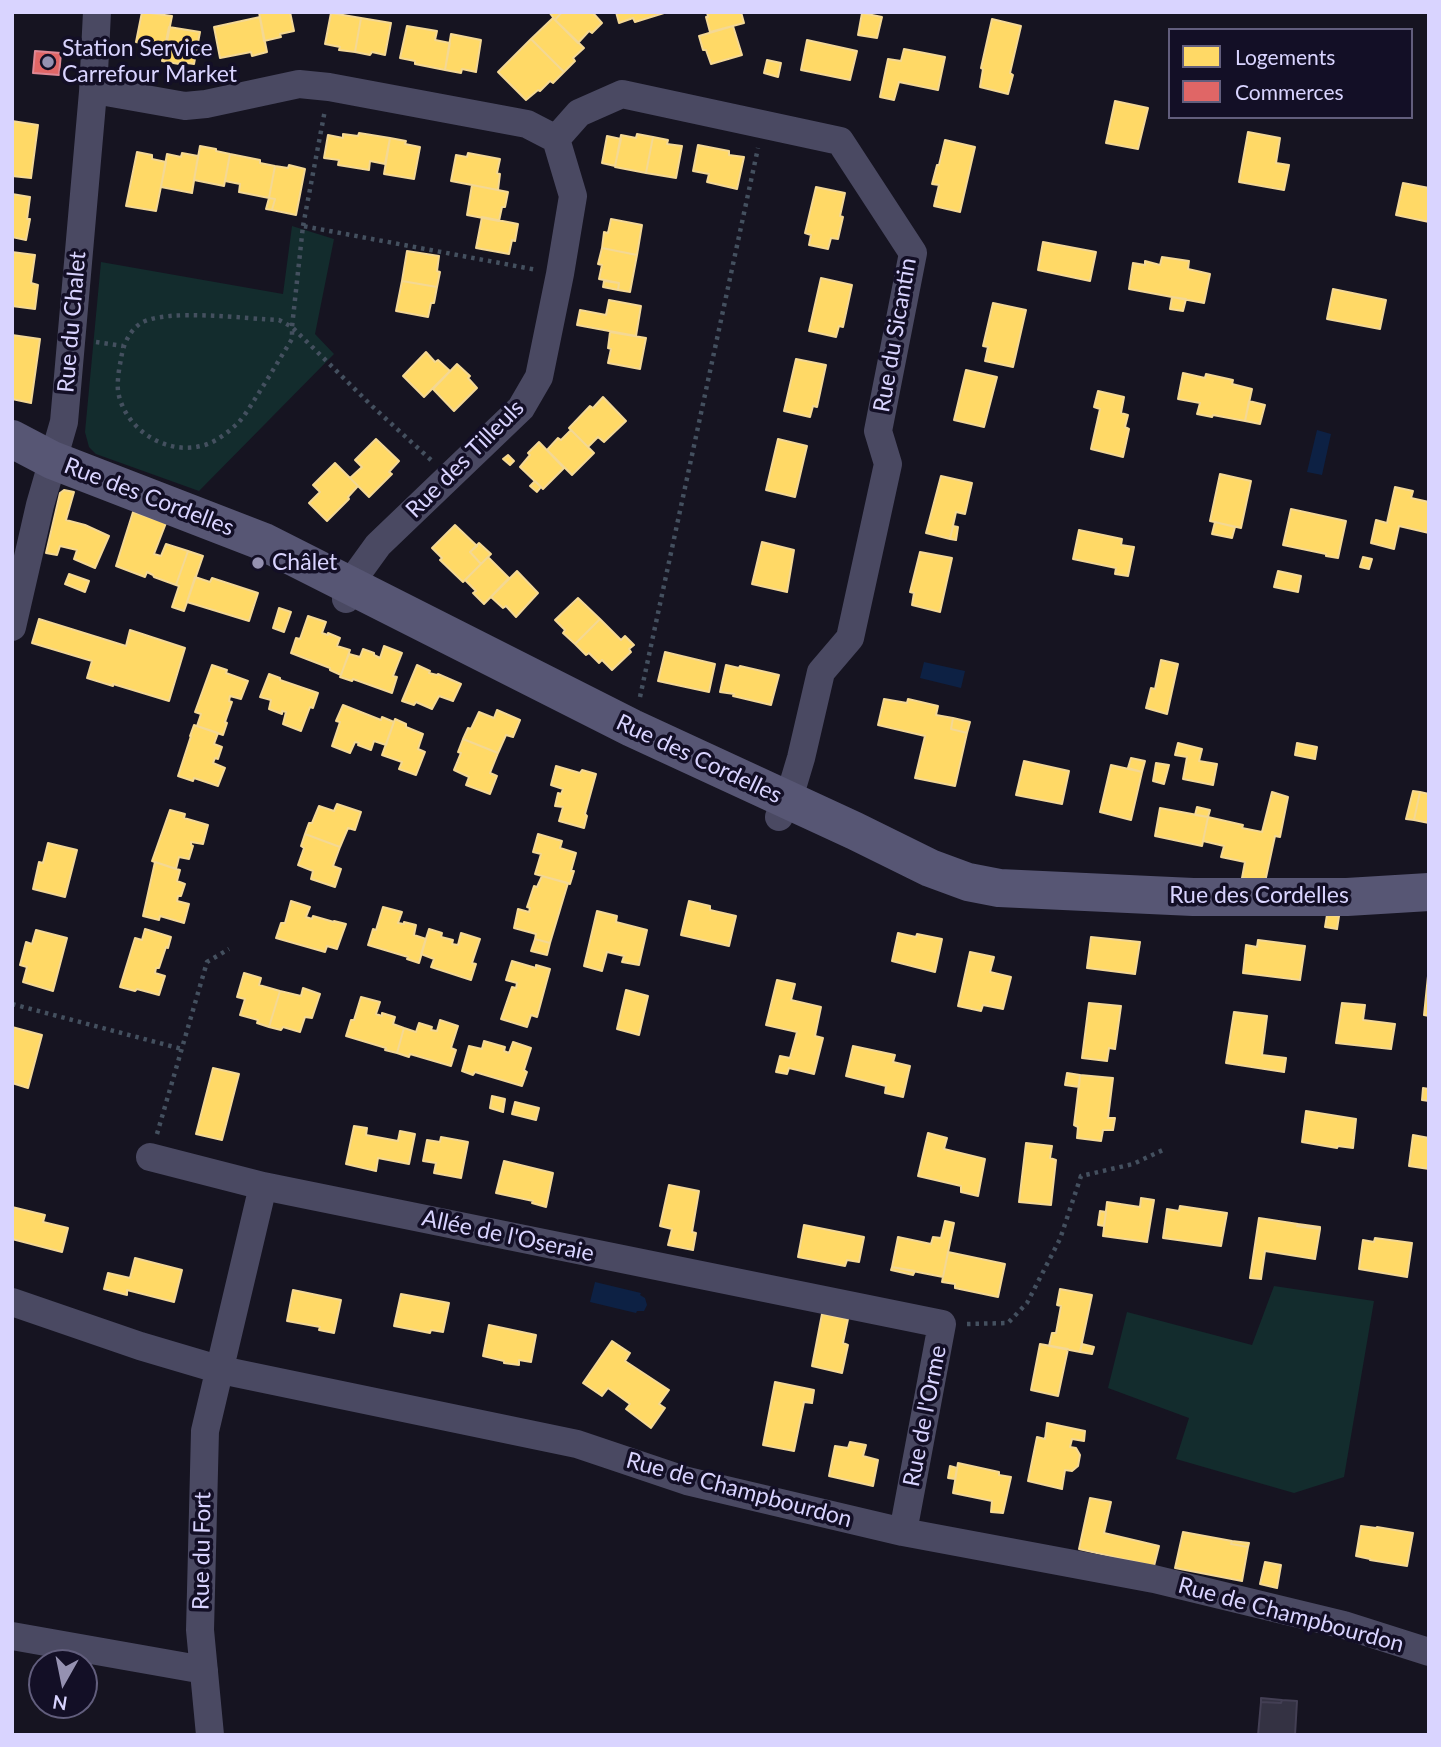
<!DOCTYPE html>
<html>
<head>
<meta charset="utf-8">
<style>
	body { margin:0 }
	#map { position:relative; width:1441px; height:1747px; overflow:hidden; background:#161421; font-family:Lato,sans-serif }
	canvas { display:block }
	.frame { position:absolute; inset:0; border:14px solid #d9d4ff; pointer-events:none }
	.legend { position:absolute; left:1168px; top:28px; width:245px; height:91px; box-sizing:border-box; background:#130f26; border:2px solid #625e7d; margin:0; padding:9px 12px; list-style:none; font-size:21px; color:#d9d4ff }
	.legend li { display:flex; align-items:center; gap:14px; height:35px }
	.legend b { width:35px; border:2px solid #625e7d }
	.north { position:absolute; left:28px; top:1649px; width:70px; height:70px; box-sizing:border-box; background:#130f26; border:2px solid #625e7d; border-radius:50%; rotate:189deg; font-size:19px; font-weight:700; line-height:28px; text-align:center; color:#d9d4ff }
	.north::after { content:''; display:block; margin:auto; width:24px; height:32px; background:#9591b1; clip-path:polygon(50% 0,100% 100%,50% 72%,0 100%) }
</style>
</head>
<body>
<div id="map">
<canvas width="1441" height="1747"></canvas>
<div class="frame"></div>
<ul class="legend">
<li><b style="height:19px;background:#ffd966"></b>Logements</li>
<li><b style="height:19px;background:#e06666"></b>Commerces</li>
</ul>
<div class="north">N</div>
</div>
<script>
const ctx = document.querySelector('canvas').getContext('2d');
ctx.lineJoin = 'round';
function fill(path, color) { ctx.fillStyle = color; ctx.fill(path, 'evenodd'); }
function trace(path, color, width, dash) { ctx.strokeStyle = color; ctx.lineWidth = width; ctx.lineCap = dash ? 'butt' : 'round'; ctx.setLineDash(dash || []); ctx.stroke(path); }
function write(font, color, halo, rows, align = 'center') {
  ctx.font = font + ' Lato,sans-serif'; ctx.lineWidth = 7; ctx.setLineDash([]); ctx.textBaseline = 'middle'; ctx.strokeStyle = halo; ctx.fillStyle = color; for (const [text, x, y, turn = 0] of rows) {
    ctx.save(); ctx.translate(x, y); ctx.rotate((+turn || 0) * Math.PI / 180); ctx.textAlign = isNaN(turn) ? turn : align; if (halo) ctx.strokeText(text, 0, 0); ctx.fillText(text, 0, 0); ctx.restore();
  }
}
fill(new Path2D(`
	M292,226L334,239L315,334L334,354L199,491L96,454L89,447L85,432L101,262L283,294Z
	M1274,1286L1374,1301L1344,1477L1294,1493L1176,1459L1189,1418L1108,1388L1127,1312L1252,1345Z`), '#132c2d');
fill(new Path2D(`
	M1317,430L1331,434L1322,475L1307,472Z
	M924,662L965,671L961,688L920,678Z
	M595,1282L641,1293L640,1295L645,1298L647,1305L644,1311H637L636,1313L590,1302Z`), '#0d2144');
const homes = new Path2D(`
	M142,12L172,16L165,51L149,48L150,45L136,42Z
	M259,12H290L294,31L280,34L281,37L264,41Z
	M549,12H562L555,20Z
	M562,12H596L594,14L602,23L592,33L589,31L578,43L555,20Z
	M616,12H664V13L635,22L633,18L619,23Z
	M707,12H741L744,23L710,32L706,17H708Z
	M331,13L361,18L355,52L339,50L340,47L325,44Z
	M862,13L882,17L877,38L858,35Z
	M260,17L267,52L252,56L251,52L220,58L214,27Z
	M361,18L391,23L385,55L372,52L370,55L355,52Z
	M553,18L584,48L573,58L575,61L564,72L531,39Z
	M992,19L1021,26L1010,73L1013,75L1008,94L980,87L983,69L981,68Z
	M407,26L437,31L435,40L450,43L445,70L415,64V61L400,58Z
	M733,26L742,55L711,64L706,50H703L699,36Z
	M169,27L200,32L194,64L180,62L179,64L162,61Z
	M451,34L481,40L476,72L462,69L461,73L445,70Z
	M531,39L564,72L553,83L550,81L540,91L538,90L526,100L498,72Z
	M807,40L857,51L850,80L801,70Z
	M904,49L945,57L938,90L899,82L894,100L880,97L888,59L901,61Z
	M767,60L781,63L778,77L764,73Z
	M1115,101L1148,108L1138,149L1106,143Z
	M12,121L38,125L31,178L12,176Z
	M1248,132L1280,138L1276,163L1289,165L1284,190L1239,182Z
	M359,133L390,138L385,164L370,161L369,170L338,165L339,160L324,158L328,135L343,138V134L358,136Z
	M637,134L653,137L646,173L615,167L621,135L636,138Z
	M607,136L621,139L615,166L602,163Z
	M653,137L668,140L667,144L682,146L676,178L646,173Z
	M390,138L406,141L405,144L420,147L414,179L384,174Z
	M945,140L975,147L960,212L934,206L939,185L932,184L937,165H939Z
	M698,145L729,151V155L744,157L737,189L707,182L709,174L693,171Z
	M200,146L216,149V151L230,154L224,186L194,180Z
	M137,152L152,155V159L166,162L156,211L126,206Z
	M182,153L198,156L192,193L161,187L167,154L181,157Z
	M468,153L500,159L497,173L500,174L498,190L451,181L456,155L467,157Z
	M230,154L260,160V163L275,166L269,198L239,192L240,184L225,181Z
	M289,165L305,169L296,215L272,210L275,199L269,198L275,166L288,168Z
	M1403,183L1429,188V222L1396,215Z
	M472,185L508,192L505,207H502L499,221L467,215Z
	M816,187L845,193L840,216L843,217L838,239L831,238L828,249L809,245L811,235L805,233Z
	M12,194L30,197L27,219H30L26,240L12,237Z
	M269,198L275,199L272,210L266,209Z
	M482,217L518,224L515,241L512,240L509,254L476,248Z
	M611,219L642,225L637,255L602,248L604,232L608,233Z
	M1043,242L1096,252L1090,281L1038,270Z
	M602,248L637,255L630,292L618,290L619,283L599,279L602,265L598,264Z
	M407,251L439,256L437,271L440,272L437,287L402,281Z
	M12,252L35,255L31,283L38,285L35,309L12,306Z
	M1162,257L1189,261L1188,269L1210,274L1204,303L1129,289L1133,263L1145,265V261L1160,265Z
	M821,278L852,285L843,327L839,326L836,337L809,331Z
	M402,281L437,287L434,303H431L428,317L396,311Z
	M604,281L619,283L618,290L603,287Z
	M1333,289L1386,300L1380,329L1327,319Z
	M1172,297L1186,299L1183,311L1170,309Z
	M609,300L641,306L636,336L577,325L580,310L606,315Z
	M993,303L1026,310L1013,367L985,361L988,347L983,346Z
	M610,332L646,338L640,369L608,363L611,349L608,348Z
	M12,335L40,339L31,403L12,399Z
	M426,352L435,362L438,360L450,371L424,397L403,376Z
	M796,359L826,365L817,407L813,406L810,417L784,411Z
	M457,364L470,376L468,378L477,388L454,411L433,389Z
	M966,370L997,377L984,427L954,420Z
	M1183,373L1205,378L1206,374L1233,380L1232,384L1252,389L1245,421L1213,415L1212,417L1197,414L1200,403L1178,399Z
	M1098,391L1124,397L1121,413L1128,415L1125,427L1129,429L1123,457L1091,449L1100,409L1094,407Z
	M603,397L626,421L604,442L598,437L588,447L569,428L590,406L593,408Z
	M1249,401L1265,405L1260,424L1245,421Z
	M571,430L594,453L572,475L547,450L558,438L561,440Z
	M376,439L399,461L389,472L392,474L369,497L350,478L362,467L355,460Z
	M778,439L807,446L795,497L766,490Z
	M539,442L564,468L543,489L520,467L530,455L528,453Z
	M508,455L514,461L510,465L503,459Z
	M335,463L358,486L348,497L349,499L327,521L309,503L320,492L313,485Z
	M1220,474L1251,481L1241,528L1210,521Z
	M941,476L972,483L965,514L956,512L950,539L926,533Z
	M535,481L541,487L537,492L530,486Z
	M1395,487L1413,491L1411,498L1429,502V533L1399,526L1394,549L1371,543L1376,520L1387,523Z
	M64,490L74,492L66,520L85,525L109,536L95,568L74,559L77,550L60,546L57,555L46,553L60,493Z
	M1291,509L1346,521L1338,558L1326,556V554L1283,545Z
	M133,512L166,523L154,554L161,556L166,544L188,551L176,585L154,577L153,575L147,572L145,577L116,566Z
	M1215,522L1235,527L1232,538L1212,534Z
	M455,525L477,546L470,552L481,564L463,582L440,560L442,558L432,548Z
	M953,526L958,527L956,540L950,539Z
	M1079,530L1122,539L1121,545L1134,547L1128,576L1115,574L1116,568L1073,559Z
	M762,542L794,550L787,592L752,584Z
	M479,543L491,554L481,564L470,552Z
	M188,551L203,556L184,611L172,607L179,586L176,585Z
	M920,552L952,558L940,612L912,605L914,593L910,592Z
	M488,557L509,578L484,604L473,593L476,591L465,580Z
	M1363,557L1372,559L1369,569L1360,567Z
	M517,571L538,593L516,617L506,606L503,608L491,597Z
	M1278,571L1301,576L1298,592L1274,587Z
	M69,574L89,581L85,592L65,584Z
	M195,577L210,582L212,578L258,593L249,621L187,602Z
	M578,598L600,619L575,644L563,633L565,630L555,620Z
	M279,608L291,612L284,632L273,628Z
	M308,616L326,622L322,633L328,635V633L340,638L337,646L350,650L341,675L330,670V668L291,653L296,638L300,639Z
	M39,619L126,646L130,630L185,648L169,701L113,684V686L87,678L92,661L32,643Z
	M600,619L621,640L625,636L634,645L629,649L631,652L612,670L602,660L599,663L589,653L586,655L575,644Z
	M384,646L402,653L393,676L397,677L392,693L353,679L352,681L340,677L349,654L360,657L363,649L374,653V655L380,658Z
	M665,652L715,664L709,692L658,681Z
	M1161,660L1178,664L1167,714L1146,708L1151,688L1155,689Z
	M212,665L227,670L226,673L248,681L241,699L230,696L229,701L232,702L225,722L227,723L223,735L197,726L201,714L195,712Z
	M417,665L430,671L429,673L437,675L438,674L461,684L453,701L439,696L432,709L416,702L414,705L402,701Z
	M726,665L739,668L740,666L779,675L771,705L733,696L734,694L720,692Z
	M269,674L280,678V680L318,693L313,708L310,707L301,731L283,724L286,712L282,711V714L269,709L271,700L260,697Z
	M884,699L907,703L908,699L938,706L936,715L953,718L951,729L967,733L955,786L915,778L925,736L878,725Z
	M343,705L381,720L382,717L394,722L386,745L374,741L371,750L358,745L359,743L355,742L350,753L332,746L340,722L336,721Z
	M497,710L520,720L513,737L506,735L498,753L463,739L468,728L471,729L479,712L494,718Z
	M953,718L970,722L967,733L951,729Z
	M395,719L406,724V727L423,734L418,749L425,752L416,775L399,769L402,762L382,755Z
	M194,725L218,733L214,744L222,747L218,759L215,758L213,763L225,768L218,786L194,778L193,781L178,776L191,736H190Z
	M463,739L498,753L490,773L497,776L490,794L466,785L469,777L454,770L461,753L458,752Z
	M1178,743L1202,749L1199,761L1217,764L1213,785L1183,779L1187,757L1175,755Z
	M1297,743L1317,747L1315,759L1295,755Z
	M1131,758L1145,761L1142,772L1128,768Z
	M1024,761L1069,771L1062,804L1016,795Z
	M1156,763L1169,765L1164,784L1153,781Z
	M1111,765L1142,772L1131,820L1100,812Z
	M556,766L580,773L582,770L596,774L585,814L587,816L584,828L559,821L563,807L555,806L558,793L561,794L563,789L551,785Z
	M1413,791L1420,792L1414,820L1406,819Z
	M1272,792L1288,797L1280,837L1275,836L1265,882L1242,878L1245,862L1221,857L1224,846L1203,841L1208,817L1243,825L1242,828L1262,832Z
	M1420,792L1429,794V823L1414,820Z
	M337,804L361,812L355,830L348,828L340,847L305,834L309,823H312L319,806L334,811Z
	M1197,807L1210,810L1208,817L1195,815Z
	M1160,808L1208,817L1202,846L1155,836Z
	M170,810L185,814L184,818L208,825L203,844L191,842V845L193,846L189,859L179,857L176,869L152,861Z
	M305,834L340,847L333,866L341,869L335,887L311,879L313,871L298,865L304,848L301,846Z
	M538,834L562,841L560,848L576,853L571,871H574L570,884L535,874L541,854L533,852Z
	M48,843L77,850L65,897L33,889L39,862L43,863Z
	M155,862L180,870L177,881L185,884L181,896H178L177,901L189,904L184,923L160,916L159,920L143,916Z
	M542,876L568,883L550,943L535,939L536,934L514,928L518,909L529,912L530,908L527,907L534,886L537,887Z
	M291,901L310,907L306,917L312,919L313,916L334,922V921L346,924L337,949L327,946L325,952L276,938L281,923H285Z
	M689,901L710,906V910L736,916L729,946L681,935Z
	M383,907L402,912L398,923L404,924V922L416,925L414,935L426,939L419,963L407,959L408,957L368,945L373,929L376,930Z
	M597,911L617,916L616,922L647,930L639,965L622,962L624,956L607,952L602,971L584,966Z
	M1327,915L1339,916L1337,929L1325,927Z
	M145,929L171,937L168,948L166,947L159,968H156L155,973L165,976L159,995L137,989L135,991L120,987L135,938L142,940Z
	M429,929L442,933L441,937L453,940L452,944L458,945L461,933L480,939L472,963L476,964L471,980L431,967L434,959L421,954Z
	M36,930L67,938L53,991L23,982L27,967L20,965L26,942L32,944Z
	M898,933L916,937L917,934L942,939L935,972L892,961Z
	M1091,937L1140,942L1135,974L1087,968Z
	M535,939L550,943L547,955L531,951Z
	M1258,940L1305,946L1300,980L1243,973L1246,945L1257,947Z
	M970,952L994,957L990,972L1011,977L1003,1009L983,1005L981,1011L958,1006Z
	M512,961L536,968V965L550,969L537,1017L531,1015L527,1027L501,1019L512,987L516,988L517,983L506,980Z
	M244,973L261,978L259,985L280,991L269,1027L257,1023L258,1020L240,1015L245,999L237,997Z
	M1428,976H1429V1016L1424,1015Z
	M777,980L795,984L791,1000L821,1007L815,1036L823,1038L814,1074L789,1068L787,1074L776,1072L780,1056L790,1058L797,1032L766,1025Z
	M303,988L320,994L312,1018L305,1017L300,1032L283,1027L281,1030L269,1027L280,991L301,996Z
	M626,990L648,996L639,1035L617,1029Z
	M361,997L380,1002L376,1014L382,1016V1013L395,1017L393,1024L404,1028L397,1053L385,1050L386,1048L346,1036L351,1020H354Z
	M1089,1003L1121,1006L1115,1049L1109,1048L1107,1061L1082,1058Z
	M1342,1003L1365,1005L1363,1020L1395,1024L1391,1049L1336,1043Z
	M1234,1012L1267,1016L1262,1055L1286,1058L1284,1072L1226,1063Z
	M440,1020L458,1026L451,1048L456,1050L451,1066L410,1054L409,1057L397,1053L404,1028L416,1032L419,1023L432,1027L431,1030L437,1031Z
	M12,1027L42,1035L28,1088L12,1083Z
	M484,1041L505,1047L504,1051L509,1053L513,1042L531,1048L524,1070L527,1072L522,1086L475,1072L473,1075L462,1071L469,1046L482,1049Z
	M853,1046L895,1055L893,1062L910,1066L903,1097L885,1093L886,1086L846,1076Z
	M213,1068L239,1074L222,1140L196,1134Z
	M1067,1073L1080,1075L1079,1087L1065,1085Z
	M1080,1075L1113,1078L1108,1118H1115L1113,1130H1103L1101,1141L1077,1138L1078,1127L1074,1125Z
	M1423,1088L1429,1089V1101L1422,1100Z
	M492,1096L505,1099L503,1112L490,1108Z
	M515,1102L539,1108L536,1120L512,1114Z
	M1306,1111L1356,1119L1353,1148L1338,1146L1337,1148L1302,1142Z
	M354,1126L367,1128L366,1135L398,1141L400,1131L415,1134L409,1164L378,1158L376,1171L346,1164Z
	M928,1133L947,1138L944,1149L985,1159L978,1196L961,1192V1186L918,1176Z
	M1413,1135L1429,1138V1169L1409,1166Z
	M441,1137L468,1142L461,1178L434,1173L436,1163L423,1161L427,1140L440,1142Z
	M1026,1143L1052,1146L1050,1158L1056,1160L1051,1205L1019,1202Z
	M504,1161L553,1173L546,1207L532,1203L533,1201L496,1193Z
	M669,1185L699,1191L692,1232L696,1233L693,1250L668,1245L672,1229L660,1226Z
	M1141,1198L1154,1200L1147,1242L1103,1236L1107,1202L1140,1207Z
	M1180,1206L1227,1213L1221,1246L1163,1238L1167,1209L1179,1211Z
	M12,1207L45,1215L43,1222L68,1228L62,1252L12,1239Z
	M1100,1211L1106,1212L1104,1226L1098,1225Z
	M1259,1218L1298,1224L1297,1226L1320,1229L1315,1259L1265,1251L1261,1279L1250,1278Z
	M945,1221L954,1223L943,1277L892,1267L898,1237L931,1244L933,1237L941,1238Z
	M1298,1224L1320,1227V1229L1297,1226Z
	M804,1225L864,1237L859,1262L847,1260L845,1266L798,1257Z
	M1375,1238L1412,1243L1407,1277L1359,1269L1363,1240L1374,1242Z
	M948,1252L1005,1264L998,1297L955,1288V1284L942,1282Z
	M135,1258L182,1270L174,1302L127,1290V1295L104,1289L108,1273L130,1278Z
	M892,1267L915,1271L913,1275L891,1270Z
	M1060,1289L1092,1295L1080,1352L1049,1346L1052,1333H1056L1061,1306L1057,1305Z
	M293,1290L341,1300L334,1333L319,1330L320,1327L287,1321Z
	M401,1294L449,1303L443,1332L431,1330L430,1333L394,1326Z
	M822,1314L848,1319L843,1343L848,1345L842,1373L812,1366Z
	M489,1325L536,1335L531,1362L519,1360V1365L504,1363V1361L483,1356Z
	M612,1341L630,1353L625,1361L669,1390L659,1404L665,1408L651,1428L626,1409L630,1404L608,1388L602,1396L583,1383Z
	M1040,1344L1068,1349L1058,1396L1031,1390Z
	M1082,1344L1094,1347L1092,1354L1080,1352Z
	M775,1382L814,1390L812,1403L804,1402L794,1451L763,1445Z
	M1047,1423L1085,1431L1084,1441L1072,1439L1070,1447L1076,1448L1080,1455L1078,1466L1072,1471L1065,1470L1062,1489L1028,1481L1037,1437L1045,1439Z
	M850,1442L866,1445L863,1456L878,1460L873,1486L829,1476L835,1446L848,1448Z
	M958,1463L999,1472V1475L1011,1477L1003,1513L991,1512L992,1501L953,1493Z
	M950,1466L957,1468L955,1479L948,1478Z
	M1090,1498L1111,1502L1104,1533L1159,1546L1154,1566L1079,1549Z
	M1361,1526L1376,1528L1377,1527L1413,1533L1407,1566L1370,1560V1559L1356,1556Z
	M1183,1532L1232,1541L1231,1544L1248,1547L1242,1581L1175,1568Z
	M1232,1541L1249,1543L1248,1547L1231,1544Z
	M1265,1562L1281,1565L1277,1588L1260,1584Z`);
fill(homes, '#ffd966');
trace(homes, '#f4d894', 2);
const shops = new Path2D(`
	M35,51L61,53L59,75L33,73Z`);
fill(shops, '#e06666');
trace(shops, '#de8794', 2);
const building = new Path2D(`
	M1261,1698L1282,1700L1281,1703L1261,1702Z
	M1282,1700L1297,1701L1295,1735H1258L1261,1702L1281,1703Z`);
fill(building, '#343243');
trace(building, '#433f54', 2);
trace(new Path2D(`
	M303,226L325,110
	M96,342L123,346
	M431,460L373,407L292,327L279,320C247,319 167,308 141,323C129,331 123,345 121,359C119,369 117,381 118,391C124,428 164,455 201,446C215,443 227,433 237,424C243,418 248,410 253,402C266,382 279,360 292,339V327L303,226L537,270
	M640,697L758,148
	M12,1004L182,1049
	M157,1134L207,962L229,949
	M967,1324L1008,1323L1027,1303L1060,1239L1081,1176L1133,1164L1165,1149`), '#44505f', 4.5, [3.5, 5]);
trace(new Path2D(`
	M93,92H106L185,106L206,104L299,84L329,87L527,124L556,139L573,196L560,274L539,377L521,408L378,545L357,574L346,599
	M556,139L579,113L622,94L840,141L913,253L878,431L888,464L850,638L821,672L801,758L792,788L779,817
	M12,627L40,505L64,422L93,92L97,12
	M150,1157L263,1186
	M12,1302L140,1346L221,1370L577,1444L687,1481L903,1532L1154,1579L1344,1625L1429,1652
	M12,1636L204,1670
	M210,1735L200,1630L205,1431L263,1186L942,1324L903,1532`), '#4a4962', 28);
trace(new Path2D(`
	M12,439L52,460L264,542L632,728L855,831L930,868L968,882L999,888L1193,897H1347L1429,892`), '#575674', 38);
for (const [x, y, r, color] of [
	[48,62,7,"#9591b1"],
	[258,563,7,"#9591b1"]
]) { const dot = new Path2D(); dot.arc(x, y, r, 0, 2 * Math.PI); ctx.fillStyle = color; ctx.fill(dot); trace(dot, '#130f26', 2.5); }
write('23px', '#d9d4ff', '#130f26', [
	["Station Service",62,49],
	["Carrefour Market",62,75],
	["Châlet",272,563]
], 'left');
write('23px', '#d9d4ff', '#130f26', [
	["Rue du Chalet",72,322,-85],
	["Rue du Sicantin",895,335,-80],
	["Rue des Tilleuls",465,459,-45],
	["Rue des Cordelles",149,497,21],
	["Rue des Cordelles",699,759,25],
	["Rue des Cordelles",1259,896],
	["Allée de l'Oseraie",508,1236,12],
	["Rue de l'Orme",925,1416,-79],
	["Rue de Champbourdon",739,1490,15],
	["Rue du Fort",202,1551,-89],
	["Rue de Champbourdon",1291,1615,15]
]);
</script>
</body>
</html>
